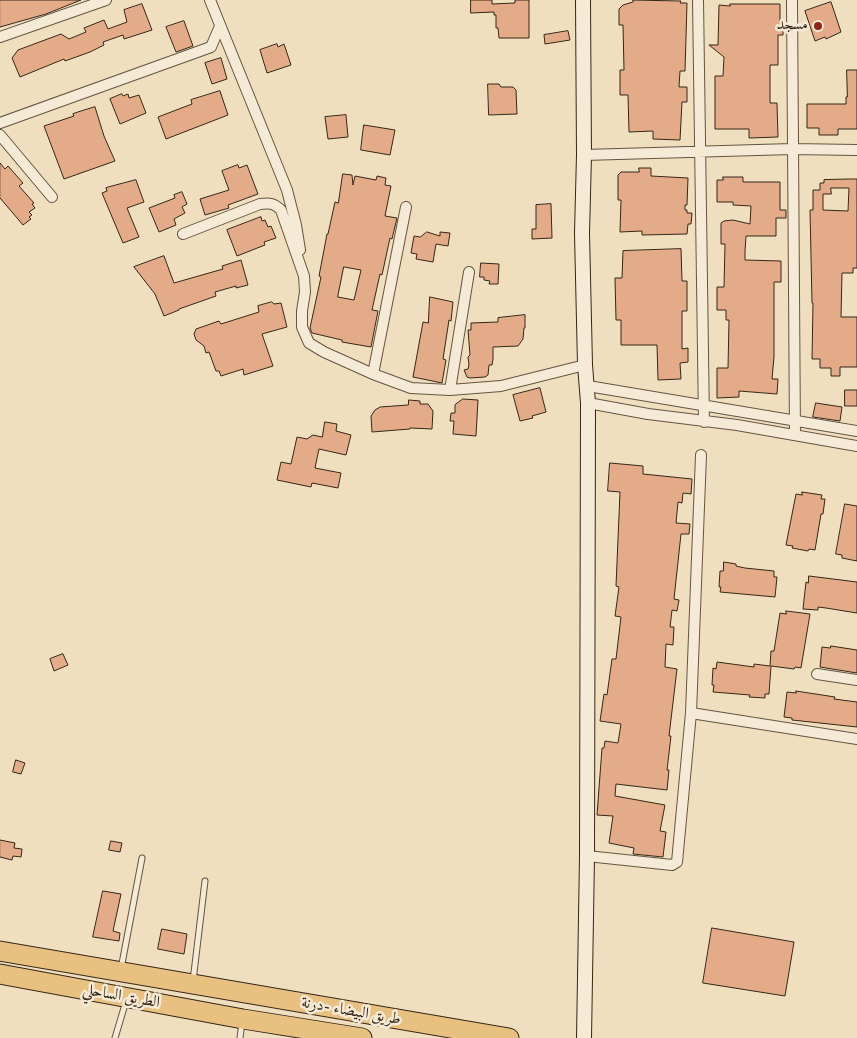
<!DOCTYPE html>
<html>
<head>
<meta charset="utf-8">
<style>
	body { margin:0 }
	canvas { display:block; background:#f0dfbf }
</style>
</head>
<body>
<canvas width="857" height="1038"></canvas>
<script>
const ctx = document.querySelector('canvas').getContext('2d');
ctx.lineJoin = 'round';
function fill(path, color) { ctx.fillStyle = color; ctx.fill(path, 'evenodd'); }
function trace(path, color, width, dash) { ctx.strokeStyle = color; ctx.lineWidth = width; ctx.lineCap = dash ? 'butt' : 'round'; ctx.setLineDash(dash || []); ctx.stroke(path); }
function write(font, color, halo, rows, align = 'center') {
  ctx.font = font + ' "IM FELL Double Pica",Amiri,serif'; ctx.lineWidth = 5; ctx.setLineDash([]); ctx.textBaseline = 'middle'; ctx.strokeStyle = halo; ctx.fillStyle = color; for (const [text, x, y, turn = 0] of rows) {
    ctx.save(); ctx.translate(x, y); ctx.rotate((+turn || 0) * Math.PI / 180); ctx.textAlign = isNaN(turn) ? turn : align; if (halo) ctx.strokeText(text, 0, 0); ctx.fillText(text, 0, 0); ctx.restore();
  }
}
const building = new Path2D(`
	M0,0H81L46,14L0,27Z
	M471,0H492V4L515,3V0H529V38H499L498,28H496V15H494V12L471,13Z
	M633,0L681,1L680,3H687L685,71H680L679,87H687V102H682L680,140L653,139V131L629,132L628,95H620V70H624L623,25H619V9L623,5L633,2Z
	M831,2L841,32L826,39L825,37L815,41L805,11Z
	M142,4L152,30L124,39L123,35L103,42L104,45L90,52L65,61L64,59L20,77L12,58L18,50L61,34L69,39L86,32L84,28L104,20L108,29L127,22L124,10Z
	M730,4H780V26H783V35H778V65H770V103H777L778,137L749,138V129H715V76H723L724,57L709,45H718L719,5L730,6Z
	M184,21L193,46L176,52L166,27Z
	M568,31L570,40L545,44L544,35Z
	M277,44L278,47L284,44L291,65L267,73L260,50Z
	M221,58L227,79L212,84L205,63Z
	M847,70H857V129H838V135H819V128H807V104H846V97H847Z
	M488,84H499L501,87H513L516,90L517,114L489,115Z
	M220,91L228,115L166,139L158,117L192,104L191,100Z
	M122,94L123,96L128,94L129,98L139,95L146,113L120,124L110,99Z
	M95,107L104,136L115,161L64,179L44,126L74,116L73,114Z
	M346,115L348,137L328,139L325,117Z
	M364,125L395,130L390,155L361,150Z
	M0,163L5,169L8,166L23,183L19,186L34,203L32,204L35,208L29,212L32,215L29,217L31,219L23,225L0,198Z
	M238,165L239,168L247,165L258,194L228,205L229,208L205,215L200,199L229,190L222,171Z
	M639,168H651V176L688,178L687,205H685V210H687V213H692L691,224H688L687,234L642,235V231L620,232L621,200H618V175L621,172H639Z
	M343,174L352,175L353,185L355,176L376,180L377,176L386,178L385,185L391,186L385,216L397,218L392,239L390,238L382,275L380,274L372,310L378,311L371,347L342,342V340L312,333L310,328L321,277L319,276L327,234H328L335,202L338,203ZM344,267L361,270L354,300L338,297Z
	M723,177H743V182H780V210H786V218H776V236H746L745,251V260L781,261V282H774V357L772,379H778L777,394L739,391V397L717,398V368H728L729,320H726V310H717V287H724L725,244H721V223L724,221L733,220L750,224L751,206L733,205V202H717V180H723Z
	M849,179H857V268H853V273H842L841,317H857V367H840V376H831V368H820V359H812L813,303H812L810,210H813V190H820V183H824V180ZM831,188H849L848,211L823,210V194H831Z
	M136,180L144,202L127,208L139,237L123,243L102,193L107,191L106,188Z
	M182,192L187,204L182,207L185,213L174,219L176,225L159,232L149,208L175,198L174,195Z
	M551,204L552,238L532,239V229H536V205Z
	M261,217L262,221L265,220L268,227L271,226L276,238L264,242L265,245L237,256L227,230Z
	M427,232L440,236V232L450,233L448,246L436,244L433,262L416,259L417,254L411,253L414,236L420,237Z
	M681,249L682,281H687V311H682V349L688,348V362L680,363L681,379L658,380L657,345H621V320H616L615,278H622L623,251Z
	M164,256L174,283L223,269L222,266L241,260L248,285L236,288V286L215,292L216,296L179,309V310L164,316L155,294L134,267Z
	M481,263L499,264L498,284H489L490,281L484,280V277H480Z
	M430,297L453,302L451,321L449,320L443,359L446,360L442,383L413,377L423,322L428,323Z
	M272,302L274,304L281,303L287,327L262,334L273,366L244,375L243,369L221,376L219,371H216L209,352L206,353L204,346L196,340L194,334L196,329L219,321L221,324L259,312L258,306Z
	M525,315V328H524L523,339L518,346L493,347V359L492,365H489L488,375L485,377L470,378L467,377L464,370L468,369L469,365L468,357L470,355L468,330H471V323L498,322V318Z
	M540,388L546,412L532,416L533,418L520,421L513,395Z
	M845,390H857V406H845Z
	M463,399L478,400L476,436L453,434L454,421H450L451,413H455V405Z
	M409,400L420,401V404H428L433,411L432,429L410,428V429L372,432L371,416L375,410L380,407L408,405Z
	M816,403L842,407L840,421L813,417Z
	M325,422L337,424L336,431L351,435L346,455L319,449L315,468L341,473L338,488L312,483L311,487L277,480L281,462L291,464L297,437L307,439L313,435L322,437Z
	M610,463L643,466V474L692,479L691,494L683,493L682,503L678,502L676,523L690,524L689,534H681L674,599L679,600L677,611L672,610L670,627H674L673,645L666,644L665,667L677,669L669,736H671L667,770H669L667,790L616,784L615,796L665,805L660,831L666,832L663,857L633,854L634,848L609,843L613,816L597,815L602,748H604L605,741L618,743L621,724L600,721L604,694L607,695L612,659H616L621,617L615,616L619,587L616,586L620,492L608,491Z
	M802,492L822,495L821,499H825L823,514H821L815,550L809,549L808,551L792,548L793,546L786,545L796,494L802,495Z
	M845,504L857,506V561L842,558V555L836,554Z
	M724,562L736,564V566L745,568L774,571V577H777L775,597L720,592L721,587H719L720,571H723Z
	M809,576L857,582V613L826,608L818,607V610L803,609L806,582L808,583Z
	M786,611L810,614L801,668L795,667L794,669L771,666L769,694H765V698L749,697L750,695L713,692L714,685H712L713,668L716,669L717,662L754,667V664L770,666L771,651H774L780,613L786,614Z
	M831,646L857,650V673L820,667L822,647L830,648Z
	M63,654L68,665L54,671L50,659Z
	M796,691L835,697L834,699L857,702V727L792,720V718L784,717L787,692L796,693Z
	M16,760L25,763L21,774L13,772Z
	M0,840L15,843L14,848L22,849L21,857L13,856L12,860L0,857Z
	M111,841L122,843L120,852L109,850Z
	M103,891L121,894L113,931L120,933L119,941L93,937Z
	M712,928L794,942L785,996L703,983Z
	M162,929L187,934L184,954L158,949Z`);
fill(building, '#e3ab87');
trace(building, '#352718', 1);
const lane = new Path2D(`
	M121,969L142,858
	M193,981L205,881
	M115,1038L126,1001
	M240,1038L242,1022`);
const street = new Path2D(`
	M210,0L287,190L296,225L300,250
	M698,0L704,422
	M792,0L795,435
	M0,37L106,0
	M0,123L211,47L220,26
	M0,135L52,197
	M584,155L792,149L857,150
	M183,234L260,204C270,203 274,203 281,210L304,276L305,292L302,311V327L309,343L324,352L373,374L411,388L450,390L501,386L585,365
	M373,374L406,207
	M588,386L857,431
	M450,390L469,272
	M588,403L648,414L737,425L857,446
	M817,674L857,680
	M691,713L857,739
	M587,856L672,865L677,862L691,713L701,455`);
const secondary = new Path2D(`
	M583,0L584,155L582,233L585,365L588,403L587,856L584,1038`);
const highway = new Path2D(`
	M0,951L509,1038
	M0,974L243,1019L362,1038`);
trace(lane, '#645542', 7);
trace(street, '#645542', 12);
trace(secondary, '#352718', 16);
trace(highway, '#352718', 21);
trace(lane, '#f5ead5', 5);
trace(street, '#f5ead5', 10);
trace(secondary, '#f5ead5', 14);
trace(highway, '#e8c080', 19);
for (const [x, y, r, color] of [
	[818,26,5,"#8f2418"]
]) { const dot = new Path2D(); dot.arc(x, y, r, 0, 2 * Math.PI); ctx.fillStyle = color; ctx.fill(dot); trace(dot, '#f5ead5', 2); }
write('16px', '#352718', '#f5ead5', [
	["مسجد",808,26]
], 'right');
write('16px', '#352718', '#f5ead5', [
	["الطريق الساحلي",121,997,10],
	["طريق البيضاء -درنة",351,1012,10]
]);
</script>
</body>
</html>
